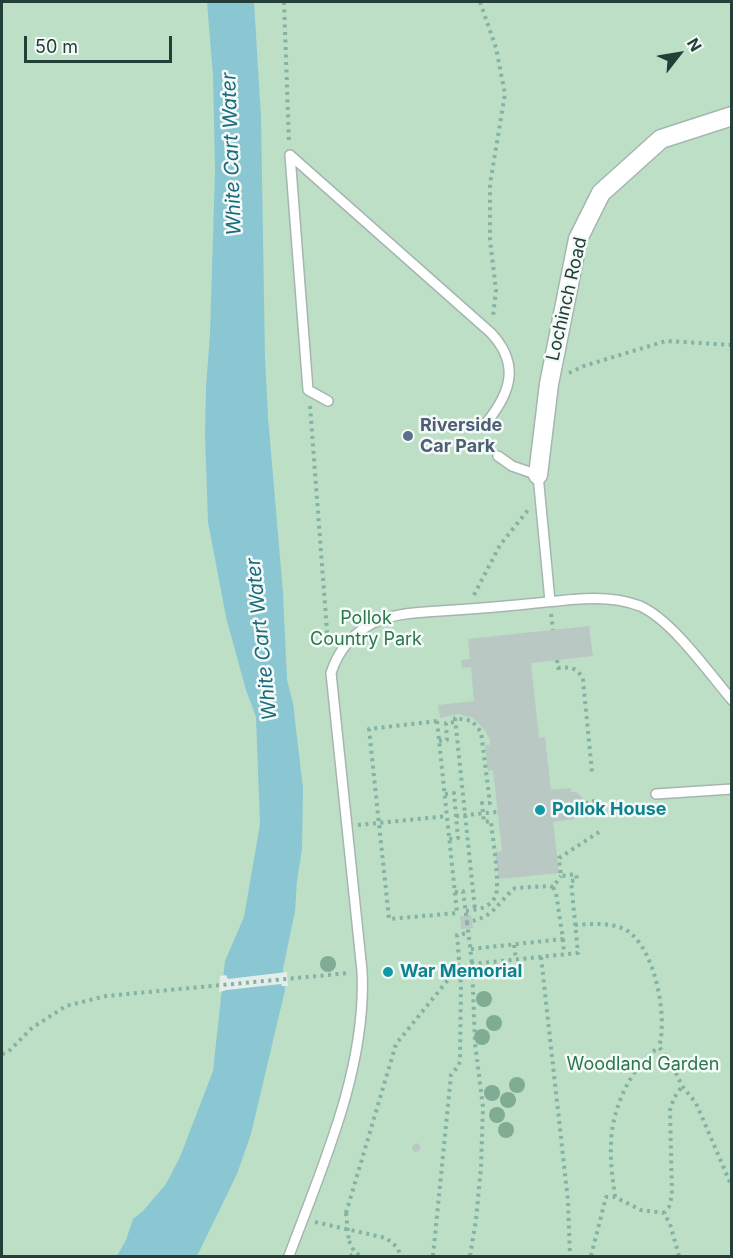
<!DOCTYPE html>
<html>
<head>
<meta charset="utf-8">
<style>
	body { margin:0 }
	#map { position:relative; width:733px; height:1258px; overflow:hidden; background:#e4ede9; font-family:Inter,sans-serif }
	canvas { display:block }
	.frame { position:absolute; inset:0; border:3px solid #233f38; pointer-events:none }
	.north { position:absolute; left:649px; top:24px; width:60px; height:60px; -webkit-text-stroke:4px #f4faf7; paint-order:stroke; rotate:59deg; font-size:16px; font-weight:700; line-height:24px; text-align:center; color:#233f38 }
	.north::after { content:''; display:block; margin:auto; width:21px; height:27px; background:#233f38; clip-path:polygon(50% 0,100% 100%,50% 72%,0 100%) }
	.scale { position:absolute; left:24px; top:36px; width:148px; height:27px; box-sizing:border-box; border:3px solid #233f38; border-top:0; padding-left:8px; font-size:18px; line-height:21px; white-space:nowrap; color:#233f38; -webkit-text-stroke:4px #f4faf7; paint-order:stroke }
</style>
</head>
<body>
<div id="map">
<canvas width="733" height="1258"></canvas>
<div class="frame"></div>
<div class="north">N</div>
<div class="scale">50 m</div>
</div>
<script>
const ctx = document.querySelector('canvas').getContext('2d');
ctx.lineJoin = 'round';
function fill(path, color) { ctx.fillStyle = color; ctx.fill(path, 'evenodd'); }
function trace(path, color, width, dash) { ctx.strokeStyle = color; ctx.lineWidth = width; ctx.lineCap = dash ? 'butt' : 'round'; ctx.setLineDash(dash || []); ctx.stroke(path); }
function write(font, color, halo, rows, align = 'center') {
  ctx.font = font + ' Inter,sans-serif'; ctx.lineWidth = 5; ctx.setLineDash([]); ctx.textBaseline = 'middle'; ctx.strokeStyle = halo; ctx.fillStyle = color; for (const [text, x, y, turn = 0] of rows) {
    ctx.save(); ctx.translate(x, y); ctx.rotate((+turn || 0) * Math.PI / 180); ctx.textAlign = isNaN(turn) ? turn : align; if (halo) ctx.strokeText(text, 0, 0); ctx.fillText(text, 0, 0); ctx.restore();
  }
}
fill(new Path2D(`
	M2,2H731V1256H2Z`), '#bcdfc6');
fill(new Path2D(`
	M207,2H254L261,118L265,358L268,417L283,593L287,680L293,703L303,788L302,849L297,881L295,911L283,969L285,990L251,1134L237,1174L197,1256H117L126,1240L133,1219L143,1211L166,1184L180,1157L213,1071L225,961L244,917L260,824L256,717L246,690L226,617L208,522L205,435L206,387L210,334L215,170L213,76Z`), '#8bc7d3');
fill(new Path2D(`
	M287,972L288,986H282L281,984L227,990L219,992L220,976L226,975L228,979Z`), '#e4ede9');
fill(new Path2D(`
	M589,626L593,656L531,663L539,738L545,737L551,790L571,788V792H576L583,798L584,808L579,815L574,816V819L553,822L559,873L499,879L495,852L502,851L493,770L488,771L485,745H490V740L485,730L473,718L458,714L440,718L438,705L474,701L471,667L462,668L461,660L470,659L468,639Z
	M471,915L473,928L461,929L460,916Z
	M417,1143L421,1147L419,1151L415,1152L412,1149L413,1145Z`), '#b9c8c2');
const service = new Path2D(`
	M290,155L491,333C520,364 511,392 487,422
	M290,155L308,390L328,401
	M498,456L512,466L538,475L550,601
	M656,794L732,789
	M289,1256C322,1167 367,1068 362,971L331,673C338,651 352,634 373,623C401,610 437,612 468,609C487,608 507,606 527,604C562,601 605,592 640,606C672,620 709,673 732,700`);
const minor = new Path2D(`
	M538,475L549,384L578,239L601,193L661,139L732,116`);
trace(service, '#a6b5b0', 12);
trace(minor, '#a6b5b0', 21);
trace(new Path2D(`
	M284,2L289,142
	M480,2L496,48L505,94L490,184V240L496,290L493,316
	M569,373L584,366L666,341L732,345
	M310,406L328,644
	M474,595L500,545L528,510
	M551,614L553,630
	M557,660L558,668C570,667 578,667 583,680L592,772
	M437,721L457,913L389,919L369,729Z
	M439,741L447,740L446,723L455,722
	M445,794L454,793L458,838L449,839
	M585,803L595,801
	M456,816L497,812
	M358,825L447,816
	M455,892L463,891L467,922C494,918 496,904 515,888L550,886L553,887L561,876
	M466,911C477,909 489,909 495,897C501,887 492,835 491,821L484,822L482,803H490L481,732L472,721L455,718L475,910
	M467,922L472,964
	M575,925C592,924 611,922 626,930C655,947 668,1017 659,1047L672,1064L682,1086L696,1103L732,1187
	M563,939L564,954
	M514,945L516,959
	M471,949L563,939L556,893L553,887
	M541,957L568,1201L570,1256
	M2,1054L8,1052L32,1028L66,1006L106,996L349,973
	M615,1197C613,1180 610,1163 611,1145C611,1111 630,1067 659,1047
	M346,1213L396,1044L456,970L458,963
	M315,1222L386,1238L397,1247L401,1256
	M349,1241L355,1253
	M350,1256L356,1253L361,1256
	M433,1256L451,1075L459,1065L460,1060L461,985L457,935L468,933
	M470,1256L476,1220L481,1167L483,1107L475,1043L472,964L578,953L571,881L577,880L576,874L561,876L559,858L599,832
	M591,1256L606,1197H615L641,1210L664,1213
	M679,1256L670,1224L664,1213L669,1207L672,1195L670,1110L674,1098L682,1086`), '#84b2a4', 4, [3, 4.5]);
trace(service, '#fff', 9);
trace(minor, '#fff', 18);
trace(new Path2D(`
	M346,1213L349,1241`), '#84b2a4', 4, [3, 4.5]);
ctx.fillStyle = '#7fac92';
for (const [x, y] of [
	[328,964],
	[484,999],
	[494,1023],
	[482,1037],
	[517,1085],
	[492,1093],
	[508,1100],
	[497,1115],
	[506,1130]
]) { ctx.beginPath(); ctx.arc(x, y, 8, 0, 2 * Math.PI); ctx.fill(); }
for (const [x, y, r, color] of [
	[408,436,6,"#5c6f8a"],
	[540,810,6,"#0f9aa8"],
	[388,972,6,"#0f9aa8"]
]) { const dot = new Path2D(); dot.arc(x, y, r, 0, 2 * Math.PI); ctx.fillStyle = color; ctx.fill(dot); trace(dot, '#f4faf7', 2); }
write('18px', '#233f38', '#f4faf7', [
	["Lochinch Road",567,299,-77]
]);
write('bold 18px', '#4e5e75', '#f4faf7', [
	["Riverside",420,426],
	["Car Park",420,447]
], 'left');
write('18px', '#2c774a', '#f4faf7', [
	["Pollok",366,619],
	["Country Park",366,640],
	["Woodland Garden",643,1065]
]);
write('bold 18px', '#0d838f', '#f4faf7', [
	["Pollok House",552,810],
	["War Memorial",400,972]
], 'left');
write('italic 20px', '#1b6b7d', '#f4faf7', [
	["White Cart Water",232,154,-92],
	["White Cart Water",262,639,-96]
]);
</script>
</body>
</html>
